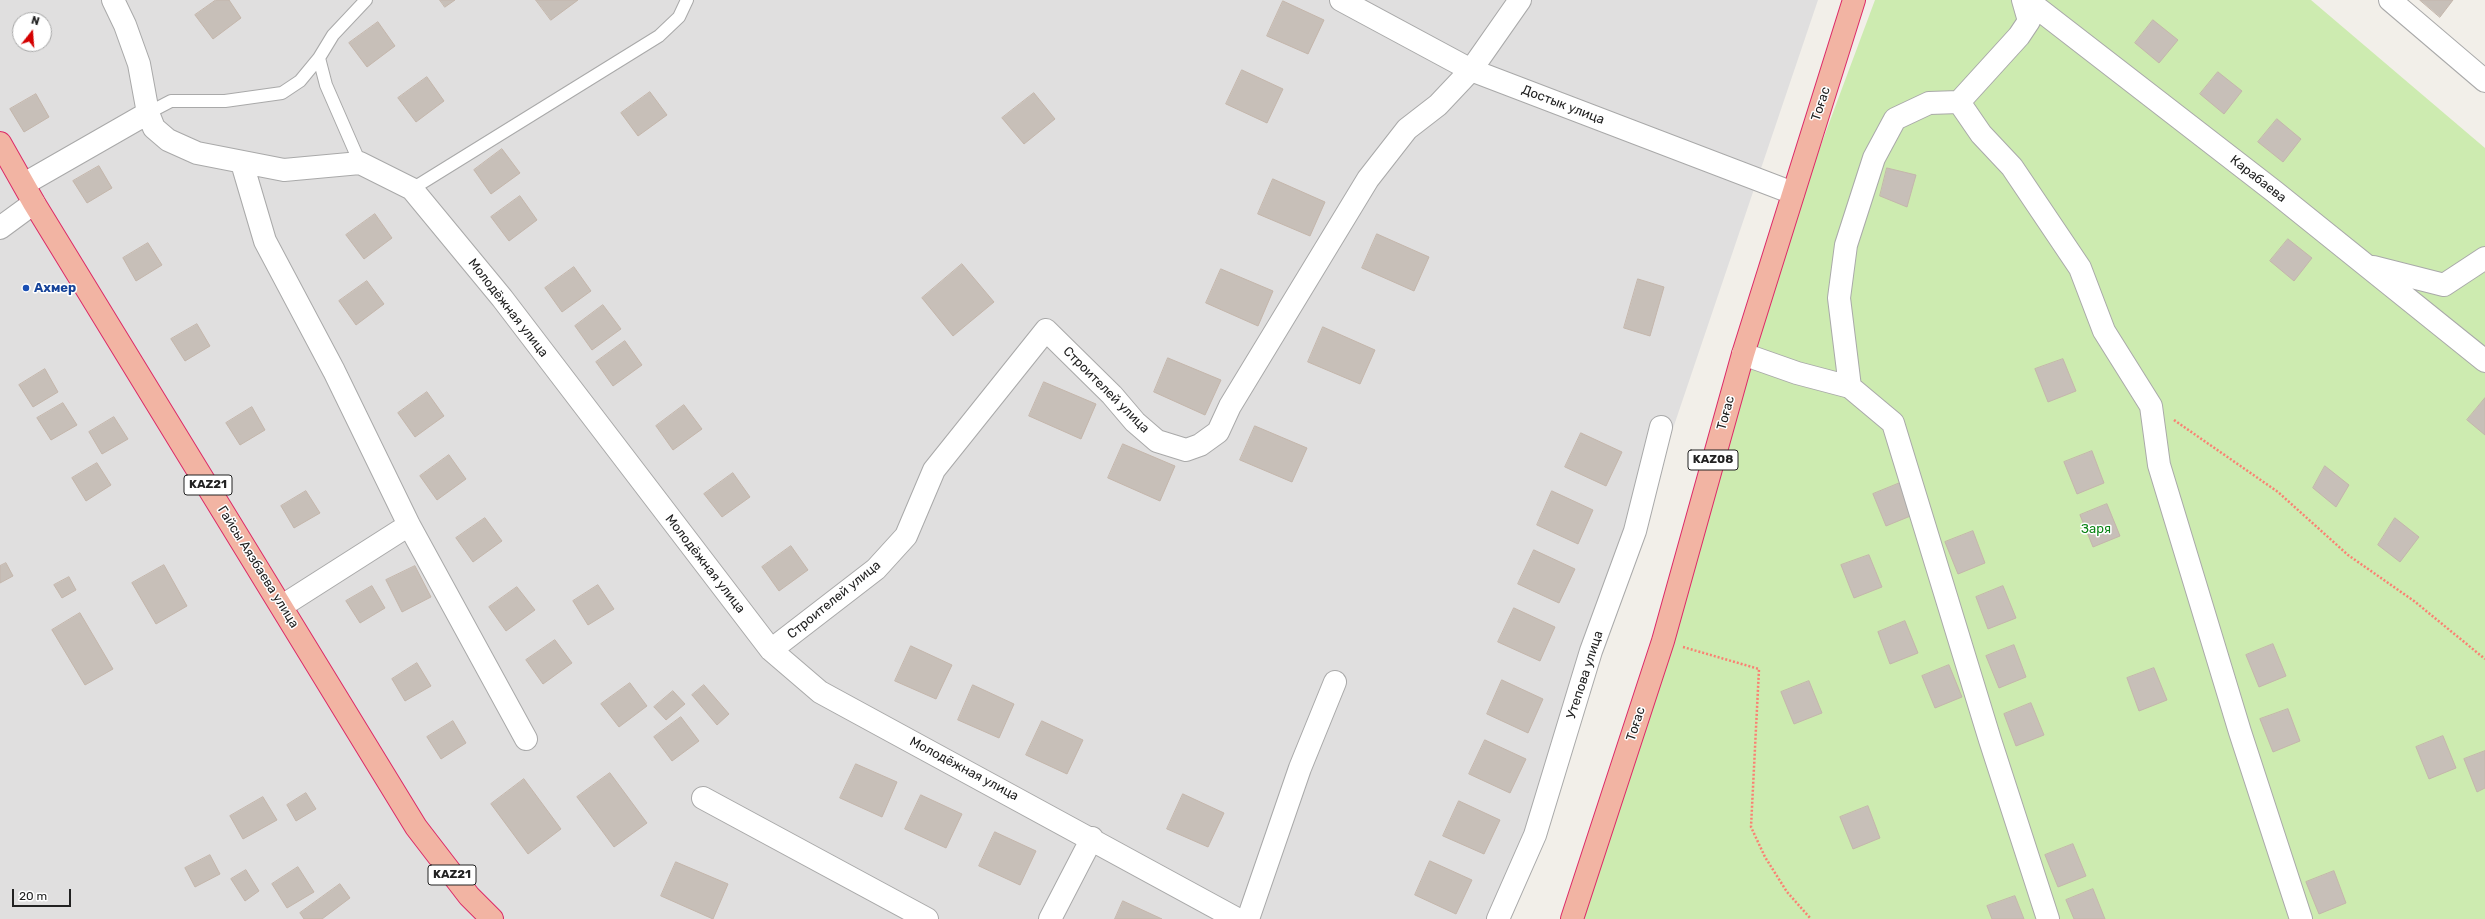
<!DOCTYPE html>
<html>
<head>
<meta charset="utf-8">
<style>
	body { margin:0 }
	#map { position:relative; width:2485px; height:919px; overflow:hidden; background:#f2efe9; font-family:Rubik,sans-serif }
	canvas { display:block }
	.north { position:absolute; left:12px; top:12px; width:40px; height:40px; box-sizing:border-box; background:#fff; border:1px solid #a7a7a7; border-radius:50%; rotate:17deg; font-size:11px; font-weight:700; line-height:16px; text-align:center; color:#222 }
	.north::after { content:''; display:block; margin:auto; width:14px; height:18px; background:#d40000; clip-path:polygon(50% 0,100% 100%,50% 72%,0 100%) }
	.scale { position:absolute; left:12px; top:889px; width:59px; height:18px; box-sizing:border-box; border:2px solid #222; border-top:0; padding-left:5px; font-size:12px; line-height:14px; white-space:nowrap; color:#222; -webkit-text-stroke:3px #fff; paint-order:stroke }
</style>
</head>
<body>
<div id="map">
<canvas width="2485" height="919"></canvas>
<div class="north">N</div>
<div class="scale">20 m</div>
</div>
<script>
const ctx = document.querySelector('canvas').getContext('2d');
ctx.lineJoin = 'round';
function fill(path, color) { ctx.fillStyle = color; ctx.fill(path, 'evenodd'); }
function trace(path, color, width, dash) { ctx.strokeStyle = color; ctx.lineWidth = width; ctx.lineCap = dash ? 'butt' : 'round'; ctx.setLineDash(dash || []); ctx.stroke(path); }
function write(font, color, halo, rows, align = 'center') {
  ctx.font = font + ' Rubik,sans-serif'; ctx.lineWidth = 3; ctx.setLineDash([]); ctx.textBaseline = 'middle'; ctx.strokeStyle = halo; ctx.fillStyle = color; for (const [text, x, y, turn = 0] of rows) {
    ctx.save(); ctx.translate(x, y); ctx.rotate((+turn || 0) * Math.PI / 180); ctx.textAlign = isNaN(turn) ? turn : align; if (halo) ctx.strokeText(text, 0, 0); ctx.fillText(text, 0, 0); ctx.restore();
  }
}
fill(new Path2D(`
	M0,0H1818L1507,919H0ZM20,20H44V44H20Z`), '#e0dfdf');
fill(new Path2D(`
	M1875,0H2311L2485,148V919H1567L1743,354Z`), '#cdebb0');
const building = new Path2D(`
	M216,0H229L241,18L213,39L195,15Z
	M440,0H455L445,7Z
	M536,0H578L551,20Z
	M2420,0H2453L2440,17Z
	M1283,1L1324,20L1308,54L1267,36Z
	M2153,20L2178,40L2159,63L2135,43Z
	M378,22L395,46L367,67L349,43Z
	M1242,70L1283,89L1267,123L1226,104Z
	M2218,72L2242,91L2224,114L2200,94Z
	M427,77L444,101L416,122L398,98Z
	M650,92L667,115L638,136L621,113Z
	M1034,93L1055,119L1024,144L1002,118Z
	M36,94L49,117L24,132L10,109Z
	M2277,119L2301,139L2283,162L2258,142Z
	M502,149L520,173L491,194L474,170Z
	M99,166L112,188L87,203L73,181Z
	M1887,168L1916,175L1907,207L1880,196Z
	M1273,179L1325,202L1310,236L1258,214Z
	M520,196L537,220L509,241L491,217Z
	M375,214L392,238L364,259L346,235Z
	M1377,234L1429,257L1414,291L1362,268Z
	M2288,239L2312,258L2294,281L2270,261Z
	M148,243L162,265L136,281L123,258Z
	M962,264L994,302L953,336L922,298Z
	M574,267L591,291L562,312L545,288Z
	M1221,269L1273,291L1258,326L1206,303Z
	M1638,279L1664,287L1650,336L1624,328Z
	M367,281L384,304L356,325L339,301Z
	M603,305L621,329L592,350L575,326Z
	M197,324L210,346L185,361L171,339Z
	M1323,327L1375,350L1360,384L1308,362Z
	M625,341L642,365L613,386L596,362Z
	M1168,358L1221,380L1205,415L1154,392Z
	M2063,359L2076,391L2048,402L2035,369Z
	M45,369L58,392L33,407L19,385Z
	M1044,382L1096,404L1081,439L1029,416Z
	M427,392L444,416L415,437L398,413Z
	M2485,398V435L2467,420Z
	M63,403L77,425L51,440L37,418Z
	M684,405L702,429L673,450L656,426Z
	M252,407L265,430L240,445L226,423Z
	M114,417L128,439L102,454L89,432Z
	M1255,426L1307,448L1292,482L1240,460Z
	M1581,433L1622,452L1606,486L1565,467Z
	M1123,444L1175,466L1160,501L1108,478Z
	M2092,451L2104,483L2077,494L2064,462Z
	M449,455L466,479L437,500L420,476Z
	M97,463L111,485L86,501L72,478Z
	M2325,466L2349,485L2336,507L2313,488Z
	M733,473L750,497L722,517L704,494Z
	M1900,483L1913,515L1886,526L1873,494Z
	M306,491L320,513L294,528L281,506Z
	M1552,491L1593,510L1578,544L1537,525Z
	M2107,504L2120,536L2093,547L2080,515Z
	M485,518L502,541L473,562L456,538Z
	M2395,518L2419,537L2400,562L2378,545Z
	M1973,531L1985,563L1958,574L1945,542Z
	M791,546L808,570L779,591L762,567Z
	M1534,550L1575,569L1559,603L1518,584Z
	M1869,555L1882,587L1854,598L1841,565Z
	M6,563L13,576L0,583V566Z
	M164,565L187,606L156,624L132,583Z
	M415,566L431,597L402,612L386,580Z
	M69,577L76,590L62,598L54,585Z
	M598,585L614,609L588,625L573,601Z
	M372,586L385,608L360,623L346,601Z
	M2003,586L2016,618L1988,629L1976,597Z
	M517,587L535,610L506,631L489,607Z
	M1514,608L1555,627L1540,661L1498,642Z
	M80,613L113,669L85,685L52,630Z
	M1905,621L1918,653L1890,664L1878,632Z
	M555,640L572,663L543,684L526,660Z
	M2273,644L2286,676L2259,687L2246,655Z
	M2014,645L2026,677L1999,688L1986,656Z
	M911,646L952,665L936,699L895,681Z
	M417,663L431,686L405,701L392,679Z
	M1949,665L1962,697L1935,708L1922,676Z
	M2154,668L2167,700L2139,711L2127,678Z
	M1502,680L1543,699L1528,733L1487,714Z
	M1809,681L1822,713L1794,724L1781,692Z
	M630,683L647,706L619,727L601,704Z
	M704,685L729,714L717,725L692,695Z
	M973,685L1014,704L999,738L958,720Z
	M673,691L685,704L666,720L654,707Z
	M2031,703L2044,735L2016,746L2004,714Z
	M2288,709L2300,741L2273,752L2260,719Z
	M681,717L699,741L672,761L654,737Z
	M453,721L466,743L441,759L427,737Z
	M1042,721L1083,740L1067,774L1026,755Z
	M2443,736L2456,768L2429,779L2416,747Z
	M1485,740L1526,759L1510,793L1469,774Z
	M2485,751V788L2477,792L2464,759Z
	M856,764L897,782L882,817L840,798Z
	M610,773L647,823L614,847L577,797Z
	M524,779L561,829L528,854L491,804Z
	M306,793L316,809L296,821L287,805Z
	M1183,794L1224,813L1208,847L1167,829Z
	M921,795L962,814L946,848L905,829Z
	M263,797L277,820L243,839L230,816Z
	M1459,801L1500,820L1484,854L1443,836Z
	M1868,806L1880,838L1853,849L1840,817Z
	M995,832L1036,851L1020,885L979,866Z
	M2073,844L2086,876L2058,887L2045,855Z
	M210,855L220,874L195,887L185,868Z
	M1430,861L1472,880L1456,914L1415,895Z
	M676,862L728,884L713,919L661,896Z
	M298,867L314,892L287,908L272,884Z
	M246,870L259,891L245,901L231,879Z
	M2334,871L2346,903L2319,914L2306,882Z
	M340,884L350,898L322,919H304L300,913Z
	M2093,889L2105,919H2074L2066,900Z
	M2015,896L2024,919H1992L1987,906Z
	M1123,901L1162,919H1115Z`);
fill(building, '#c7bfb8');
trace(building, '#c4b6ab', 1);
const service = new Path2D(`
	M319,58L326,85L360,163
	M148,113L171,101H225L282,93L300,81L319,58L333,35L366,0
	M412,189L659,36L679,17L687,0`);
const minor = new Path2D(`
	M113,0L125,25L139,64L148,113L154,128L168,140L197,153L284,170L360,163L412,189L502,298L771,650L820,692L1237,919
	M1341,0L1471,70L1793,193
	M2023,0L2029,21L2019,36L1959,102L1981,134L2012,167L2080,268L2104,331L2151,406L2159,465L2240,732L2301,919
	M2027,0L2275,192L2485,361
	M2390,0L2485,81
	M242,163L265,241L334,371L409,525L526,739
	M24,184L148,113
	M0,228L34,203
	M2373,267L2444,285L2485,258
	M1743,354L1797,373L1850,387L1893,423L1990,740L2048,919
	M1850,387L1839,298L1846,245L1874,158L1895,119L1929,103L1959,102
	M282,606L409,525
	M771,650L876,569L906,536L934,470L1046,330L1112,395L1135,422L1157,441L1186,450L1200,445L1218,432L1230,406L1368,179L1407,129L1438,105L1471,70L1520,0
	M703,798L927,919
	M1050,919L1092,838
	M1248,919L1300,768L1335,682
	M1498,919L1535,835L1591,651L1635,531L1661,427`);
const trunk = new Path2D(`
	M0,143L34,203L416,827L469,896L492,919
	M1572,919L1663,641L1743,354L1854,0`);
trace(service, '#a9a9a9', 14);
trace(minor, '#a9a9a9', 24);
trace(trunk, '#dc2a67', 24);
trace(new Path2D(`
	M2174,420L2278,492L2348,555L2414,601L2485,659
	M1683,647L1759,669L1751,827L1765,857L1787,892L1811,919`), '#fa8072', 2.5, [2, 2]);
trace(service, '#fff', 12);
trace(minor, '#fff', 22);
trace(trunk, '#f2b4a3', 22);
for (const [x, y, r, color] of [
	[26,288,4,"#1a4fb4"]
]) { const dot = new Path2D(); dot.arc(x, y, r, 0, 2 * Math.PI); ctx.fillStyle = color; ctx.fill(dot); trace(dot, '#fff', 1.5); }
for (const [x, y, w] of [
	[1713,460,50],
	[208,485,48],
	[452,875,48]
]) { const box = new Path2D(); box.roundRect(x - w / 2, y - 10, w, 20, 3); ctx.fillStyle = '#fff'; ctx.fill(box); trace(box, '#222', 1); }
write('bold 12px', '#222', null, [
	["KAZ08",1713,460],
	["KAZ21",208,485],
	["KAZ21",452,875]
]);
write('13px', '#222', '#fff', [
	["Тоғас",1821,104,-72],
	["Достык улица",1563,105,21],
	["Карабаева",2258,179,38],
	["Молодёжная улица",508,308,52],
	["Строителей улица",1106,390,45],
	["Тоғас",1726,413,-75],
	["Молодёжная улица",705,564,52],
	["Гайсы Аязбаева улица",258,567,58],
	["Строителей улица",834,600,-39],
	["Утепова улица",1585,675,-72],
	["Тоғас",1636,724,-72],
	["Молодёжная улица",964,769,28]
]);
write('bold 13px', '#164399', '#fff', [
	["Ахмер",34,288]
], 'left');
write('13px', '#0c8416', '#fff', [
	["Заря",2096,529]
]);
</script>
</body>
</html>
